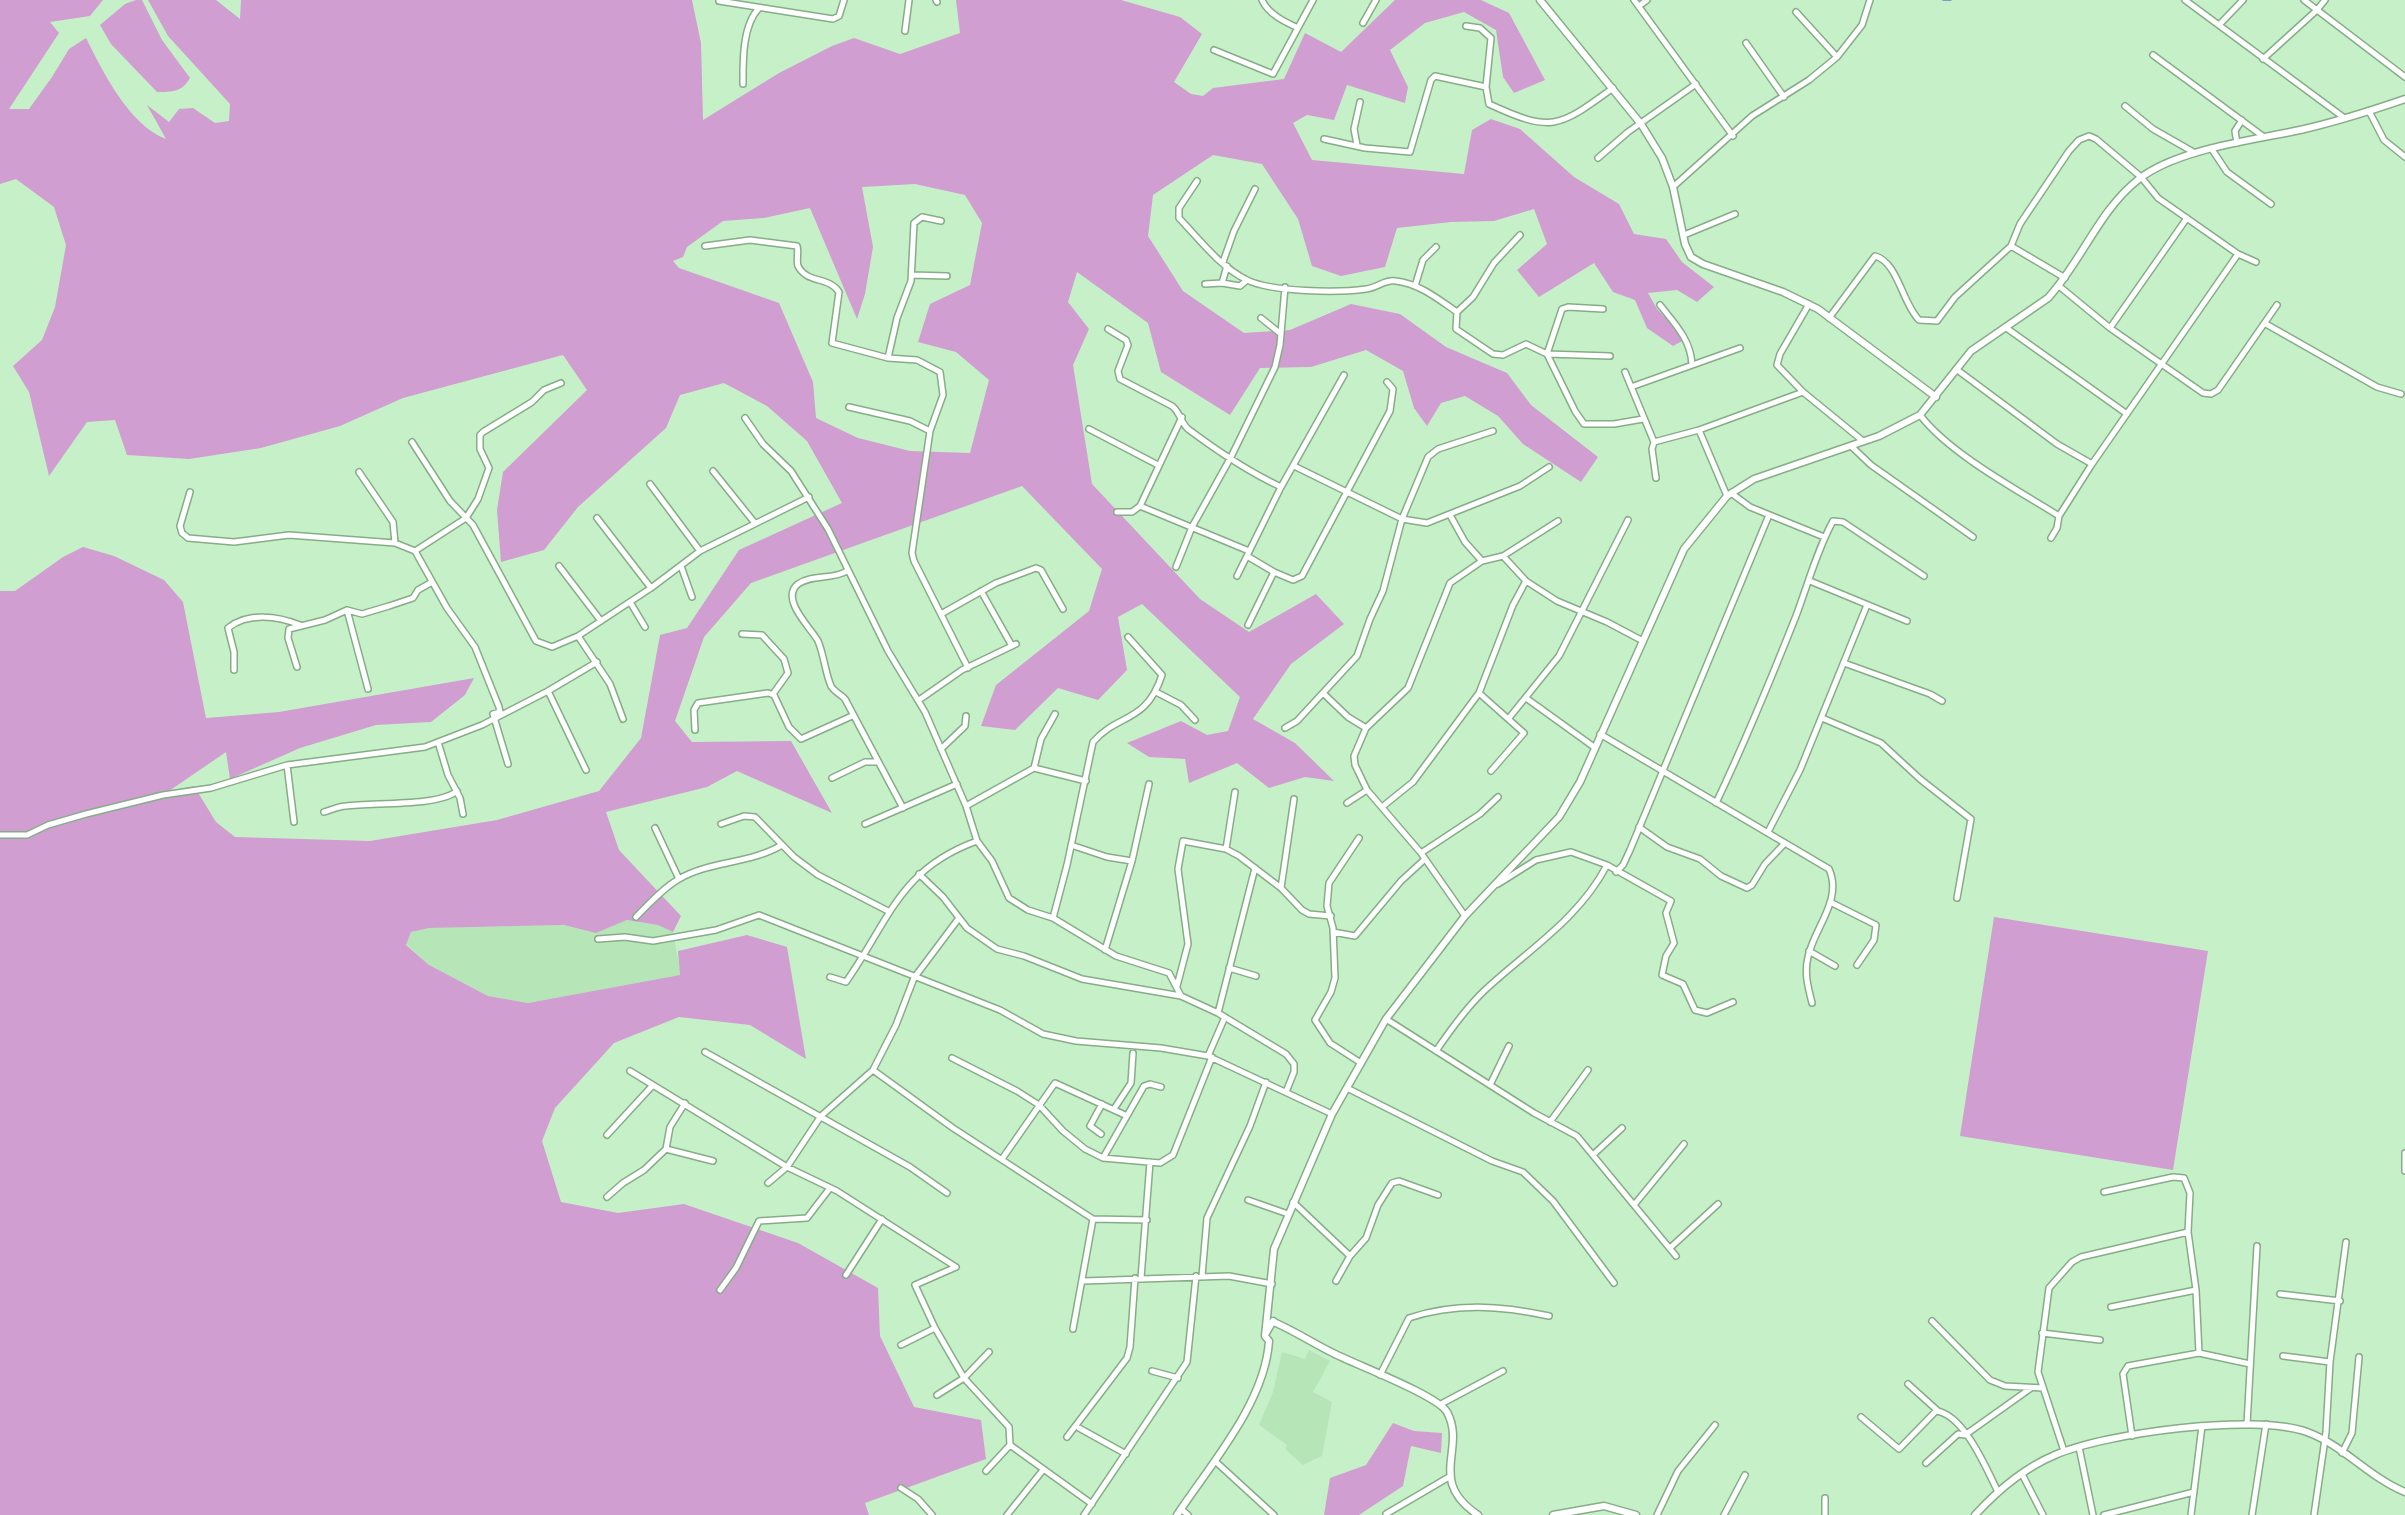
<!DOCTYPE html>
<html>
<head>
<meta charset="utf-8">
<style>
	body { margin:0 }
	canvas { display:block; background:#c6f0c7 }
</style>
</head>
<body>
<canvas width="2405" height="1515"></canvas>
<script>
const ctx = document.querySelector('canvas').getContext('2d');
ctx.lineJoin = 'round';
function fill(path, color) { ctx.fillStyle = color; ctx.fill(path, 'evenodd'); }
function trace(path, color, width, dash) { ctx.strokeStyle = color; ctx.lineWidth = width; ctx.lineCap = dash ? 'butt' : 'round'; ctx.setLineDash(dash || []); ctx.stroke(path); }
fill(new Path2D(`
	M627,920L658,925L673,932L681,975L528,1003L488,996L429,965L406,944L411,932L429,928L564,925L596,933Z
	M1309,1350L1330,1361L1313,1392L1332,1402L1322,1456L1303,1465L1285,1449L1287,1445L1259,1425L1273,1392L1282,1352L1305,1359Z`), '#b6e6b7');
fill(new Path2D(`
	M0,0H103L90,16L50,22L59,33L9,109H29L52,77L69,49L86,38C103,72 129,125 166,139L147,105L169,122L179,109L193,108L215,123L229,121L230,104L168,36L148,0H216L240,19L241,0H692L701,43L703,120L779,73L832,46L854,38L900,54L960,33L956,0H1121L1180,17L1202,34L1174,82L1191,94L1203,96L1213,88L1284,79L1305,33L1341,52L1395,0H1481L1509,13L1545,80L1514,93L1503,77L1496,30L1464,12L1425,23L1390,50L1408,87L1405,103L1347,85L1334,120L1307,115L1293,123L1312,160L1464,174L1472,130L1491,119L1520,129L1574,177L1619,204L1634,234L1666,239L1682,262L1714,287L1697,302L1677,290L1648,293L1657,309L1686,339L1673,346L1647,328L1635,300L1613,292L1594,263L1539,297L1517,270L1547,244L1534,209L1494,221L1451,222L1397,228L1385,267L1341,276L1312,266L1298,219L1262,164L1213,155L1153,195L1148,236L1183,291L1244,333L1290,330L1351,304L1400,314L1446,347L1507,373L1531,405L1598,457L1581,482L1523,444L1498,416L1465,396L1441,403L1427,426L1414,408L1403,371L1366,350L1311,367L1260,368L1230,415L1161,372L1148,323L1077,272L1068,302L1089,329L1073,365L1092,484L1200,599L1249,632L1316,594L1344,624L1291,664L1253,719L1295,743L1334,781L1305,777L1269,788L1237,763L1189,783L1185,759L1149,757L1127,743L1181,721L1207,735L1228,731L1240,697L1142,604L1118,617L1127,670L1098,700L1058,688L1015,730L981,726L996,685L1089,611L1102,569L1022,486L751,583L704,637L675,721L692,742L791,741L832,813L737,771L707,787L606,812L619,850L681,916L673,932L658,925L627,920L596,933L564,925L429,928L411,932L406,945L429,965L488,996L528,1003L680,975L678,951L747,935L787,947L806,1059L750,1025L679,1017L614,1043L555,1108L542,1141L561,1202L618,1213L684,1204L798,1243L878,1288L880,1336L914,1407L981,1420L986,1459L865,1503L869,1515H0V591H15L63,557L83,547L114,556L164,580L183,602L206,718L279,712L474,678L465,695L431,722L376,725L300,748L230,779L226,752L169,791L194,786L216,822L235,837L370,841L497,820L599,791L641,738L660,635L687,628L739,550L842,503L807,441L767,406L724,383L680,395L666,428L578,507L544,550L501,562L497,510L503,472L587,390L563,355L403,398L340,426L261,448L189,459L127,455L115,420L87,422L49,476L29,392L13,366L42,340L55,307L66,245L54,207L16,179L0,184ZM915,184L965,195L982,223L970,285L930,304L918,342L956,352L989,380L970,453L910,451L858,438L816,418L813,382L779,303L679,268L673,261L683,257L687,247L723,221L764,218L810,208L857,319L865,294L873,247L862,187Z
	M136,0H142L162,40L190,78C182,92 173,92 157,92L111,44L100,25L125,4Z
	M1994,917L2208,951L2173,1170L1960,1136Z
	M1393,1423L1414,1431L1442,1433L1441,1453L1411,1446L1403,1486L1359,1515H1324L1330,1478L1366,1465Z`), '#d19ed2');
trace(new Path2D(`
	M1943,0H1951`), '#6483ca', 1.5);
const minor = new Path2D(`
	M936,0L937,2
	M1262,0C1268,14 1285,22 1298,28
	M1634,0L1733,136
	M2185,0L2343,117
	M2304,0L2405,77
	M719,1L833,19L839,16L844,0
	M1639,6L1647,0
	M1796,12L1837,57
	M1363,23L1376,0
	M2219,25L2243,0
	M1466,26L1480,28L1491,38L1486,87
	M905,31L909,0
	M1746,43L1784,97
	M1214,50L1273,74L1313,0
	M2153,55L2264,137
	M2263,59L2317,10L2325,0
	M743,84C743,62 742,26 759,8
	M2125,106L2153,129L2195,153
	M2369,111L2384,140L2405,157
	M1324,139L1365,148L1410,152L1431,80L1435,76L1486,87L1489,104C1552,133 1558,128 1613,88
	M2237,143L2235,131L2242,120
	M1357,145L1354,129L1360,102
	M2211,148L2227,172L2271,204
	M1598,158L1628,132L1696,84
	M1197,181L1179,208V218C1199,239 1220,267 1247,280C1272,292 1338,293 1366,289C1377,288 1385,279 1396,281C1420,284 1438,299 1457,312
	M1673,187L1752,116L1809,80L1837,57L1862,25L1870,0
	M1520,235L1494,263L1473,297L1457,312L1456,329L1493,354L1503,355L1526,344L1547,354L1610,356
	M1684,235L1735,214
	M705,246L750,240L797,246C799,252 796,260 798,266C807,284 829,276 839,292L832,343L888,358L917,360L940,372L943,395L930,431L912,553L914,561L968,668
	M2011,246L2065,278
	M1223,262L1234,231L1255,189
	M912,275L947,276
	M1222,283L1240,286L1247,280
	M1205,284L1222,283L1227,266
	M1415,286L1423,260L1436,247
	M2059,286L2110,328L2187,218
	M1809,304L1780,354L1777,365L1803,392L1863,441
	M1660,305C1675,324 1691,340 1692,365
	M1603,309L1568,307L1562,309L1547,354L1575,411L1584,424H1614L1643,419
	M1261,318L1281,334
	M1829,318L1875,256C1898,262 1902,303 1919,320L1937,321L1955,297L2011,246L2020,224L2069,151L2079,140L2089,136L2096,139L2141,177L2158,198L2238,254L2256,262
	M2266,324L2377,387L2401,394
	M2005,327L2127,414
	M2110,328L2203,393L2211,394L2218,390L2277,305
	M1108,329L1126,340L1128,345L1118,371L1120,379L1172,406C1180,412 1181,423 1188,429C1216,450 1249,472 1281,487
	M888,358L897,318L911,281L914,223L922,217L941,221
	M1956,369L2057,444L2092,464
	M1625,372L1654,442L1652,449L1656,478
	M1631,387L1740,348
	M849,407L910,421L930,431
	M1920,415C1950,454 2016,489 2059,516
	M1182,417L1140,506L1249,551
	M745,418L763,444L791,471L828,529L888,651L925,712L966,806L977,841L992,861L1009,898L1028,910L1053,918L1116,956L1169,973L1181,996L1218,1013L1286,1054L1294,1064V1072L1286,1092
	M1089,429L1158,465
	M1699,430L1727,496
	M412,442L450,501L473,525L536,641L552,647L578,636L651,588L700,551L809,497
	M1654,442L1699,430L1803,392
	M1851,446L1871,465L1973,537
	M1294,466L1402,519L1427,523L1520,486L1549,467
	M713,471L754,522
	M359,472L393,522L395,543
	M650,484L700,551
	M190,492L180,526L182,533L188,538L234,542L289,535L395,543L415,551L447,608L475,647L499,707L500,712L493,714L508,764
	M1731,493L1750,507L1824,537
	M1117,512H1132L1140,506
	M1450,515L1465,542L1482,561
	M597,518L651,588
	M2051,538L2057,528L2059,516L2092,464L2238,254
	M415,551L466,518L478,499L489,468L480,449V435L483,432L532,402L544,390L561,383
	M1247,556L1274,572L1293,580L1302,576L1390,411L1393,389L1387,382
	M1503,556L1526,581L1557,601L1607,622L1643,641
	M559,566L601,621
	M681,566L692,597
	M1176,567L1192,527L1231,457L1275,367L1280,345L1285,287
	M847,571C833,580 812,574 798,584C779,599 812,629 818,641C824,655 825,672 831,686C834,692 841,694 845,699L903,808
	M1237,576L1281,487L1344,375
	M1810,581L1907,621
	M981,591L1012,646
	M630,602L645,627
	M347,610L368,689
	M941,614L996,583L1036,568L1041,570L1063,609
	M1248,625L1274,572
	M742,634L762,635L784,659L788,673L773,694
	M578,636L610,684L623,719
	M1844,663L1930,694L1942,701
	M297,667L288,638L289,629L325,620L347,610L362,614L389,606L413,598L418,590L432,582
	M234,670V652L228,628C248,612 278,616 300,625
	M548,691L586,770
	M1156,692L1181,705L1195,720
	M1479,693L1524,733L1491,771
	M1324,694L1348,717L1366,728
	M1526,698L1594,747
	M919,700L962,670L1016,644
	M1509,718L1559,656L1628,520
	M1822,718L1881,743L1920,779L1971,819L1957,898
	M1285,728L1297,721L1357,656L1370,619L1383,591L1402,519L1428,457L1438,449L1493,431
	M695,730L694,710L698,703L768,693L774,695L789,727L801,739L852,716
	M1600,734L1829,869C1843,900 1814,928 1808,957C1804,973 1808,987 1812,1003
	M438,742L448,775L460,798L463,814
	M941,749L965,726L966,716
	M287,765L294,822
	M1034,768L1041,739L1055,714
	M832,778L865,762H877
	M1347,803L1367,790
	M1716,803C1745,742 1771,679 1796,616C1808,584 1817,550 1833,521L1843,522L1924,576
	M966,806L1034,768L1086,781
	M1382,807L1413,782L1479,693L1513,605L1526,581
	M324,812C331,810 339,806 346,806C371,802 438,807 457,791
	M721,824L744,816L755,817L794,857L818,875L888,911
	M865,824L957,784
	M1639,827L1667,847L1700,859L1721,876L1747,888L1752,885L1765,864L1785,843
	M655,828L679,879
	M1768,832L1800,770L1867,605
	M0,835H27L48,825L86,814L163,795L211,788L287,765L425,747L482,725L548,691L597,662
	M1359,838L1329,883L1327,906L1333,928L1335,978L1331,992L1315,1020L1330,1043L1361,1063
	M1071,845L1107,857L1132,861
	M1226,849L1235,792
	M1421,853L1480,814L1498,797
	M1616,872L1623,865L1630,850L1769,515
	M919,874L943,897L967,928L997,949L1024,956L1082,979L1181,996
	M1498,884L1536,860L1571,852L1607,865L1671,901L1666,913L1674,943L1666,956L1662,975L1683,984L1695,1010L1707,1013L1733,1002
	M1281,888L1294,799
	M1830,902L1876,925L1874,940L1857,965
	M1465,916L1421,853L1367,790L1355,765L1354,756L1366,728L1408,688L1450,583L1482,561L1503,556L1558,521
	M636,917C649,904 663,888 679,879C709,861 750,864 782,845
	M1053,918L1067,865L1093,742C1118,713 1146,724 1162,675L1128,637
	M1333,932L1355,936L1401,881L1425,859
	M598,939L625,937L653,941L716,930L759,915L1000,1010L1043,1034L1076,1041L1161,1048L1208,1056L1332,1114
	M1105,950L1132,861L1149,784
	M1809,951L1835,966
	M1229,968L1256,976
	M830,977L846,982C889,921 899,869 977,841
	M1177,986L1188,944L1178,869L1183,841L1226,849L1239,856L1281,888L1302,910L1309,914L1331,916
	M1218,1013L1255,868
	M1386,1019L1534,1113L1577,1136L1676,1256
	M1436,1051C1451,1029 1466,1008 1485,990C1528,950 1579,919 1607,865
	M705,1052L910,1167L947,1193
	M1208,1056L1225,1017
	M952,1058L1017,1091L1039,1105L1063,1131L1085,1149L1103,1158L1160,1163L1173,1155L1212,1057
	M873,1070L953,1128L1093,1219L1147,1220
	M630,1071L787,1167L837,1191L956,1267
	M1490,1085L1509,1046
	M1347,1088L1492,1161L1523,1172L1553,1201L1614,1283
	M1114,1109L1131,1083L1133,1053
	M1550,1122L1588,1070
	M1101,1134L1090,1126L1102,1104
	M607,1135L653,1085
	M666,1149L713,1161
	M2405,1153V1171
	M1594,1154L1622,1128
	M1103,1158L1144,1086L1150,1084L1161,1087
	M1002,1159L1055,1083L1125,1115
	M768,1183L787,1167L821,1116L873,1070L896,1025L914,978L959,918
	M2104,1192L2173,1177L2184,1178L2190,1193L2188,1232L2196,1290L2199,1353
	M607,1197L623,1183L644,1170L666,1149L670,1127L685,1103
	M1248,1200L1288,1214
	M1293,1202L1350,1256
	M1634,1205L1684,1144
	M1670,1248L1718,1204
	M956,1267L915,1285L935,1328L964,1378L1009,1427L1010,1445L1092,1504
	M846,1275L882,1219
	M1202,1276L1207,1218L1250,1126L1266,1082
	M1141,1278L1150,1162
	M1084,1281L1229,1276L1272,1284
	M1336,1281L1350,1256L1366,1238L1378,1205L1392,1183L1399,1181L1438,1195
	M720,1290L736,1268L759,1221L807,1218L830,1188
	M2280,1294L2340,1301
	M2111,1307L2196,1290
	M1932,1321L1990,1380L2005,1386L2043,1388
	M1073,1329L1093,1219
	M2042,1333L2100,1340
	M901,1345L935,1328
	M2283,1356L2330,1362
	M1152,1371L1178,1378
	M1380,1375L1409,1318C1456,1302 1502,1306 1549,1316
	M1908,1384L1938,1411
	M937,1395L964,1378L989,1352
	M1441,1404L1503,1371
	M1861,1417L1899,1449L1936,1411C1964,1414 1987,1470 1998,1492
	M2247,1424L2257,1246
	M1079,1428L1126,1454
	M2132,1436L2123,1374L2128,1366L2199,1353L2250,1364
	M1067,1437L1127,1358L1130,1347L1135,1278
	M2079,1447L2093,1515
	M2064,1451L2038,1372L2049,1288L2072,1262L2081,1257L2188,1232
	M2342,1453L2352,1433L2359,1357
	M1215,1461L1274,1515
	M1926,1463L1958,1434L1965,1435L2031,1388
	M986,1471L1010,1445
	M2022,1474L2043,1515
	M901,1488L918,1499L932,1515
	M1825,1498V1515
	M1181,1509L1188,1515
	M1386,1514L1449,1477
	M1007,1515L1043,1470
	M1084,1515L1187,1362L1196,1276
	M1657,1515L1678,1471L1715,1425
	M1724,1515L1745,1475
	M2104,1515L2194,1492
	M2191,1515L2202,1426
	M2252,1515L2266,1424
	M2314,1515L2326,1432L2330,1362L2346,1242`);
const tertiary = new Path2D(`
	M1540,0L1641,124L1662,158L1673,187L1685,244L1691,257L1703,264L1783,292L1818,309L1936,397
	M1266,1333L1273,1321L1276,1323C1296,1332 1313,1343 1333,1353C1354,1364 1437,1395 1447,1412C1467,1449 1426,1480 1478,1515
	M1177,1515C1210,1465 1265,1403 1269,1341L1265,1336L1274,1249L1332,1114L1361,1063L1386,1019L1465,916L1559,817L1580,782L1684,549L1727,496L1754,479L1879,436L1920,415L1971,351L2048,298C2082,261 2099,210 2139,179C2177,149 2254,140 2300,130C2335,122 2370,111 2405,99
	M1553,1515L1604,1506L1636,1515
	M1975,1515C1997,1491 2024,1468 2055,1455C2105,1433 2255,1413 2307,1432C2343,1445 2370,1478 2405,1492`);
trace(minor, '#86ad87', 8);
trace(tertiary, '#86ad87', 9);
trace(minor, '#fff', 5);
trace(tertiary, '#fff', 6);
</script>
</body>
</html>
